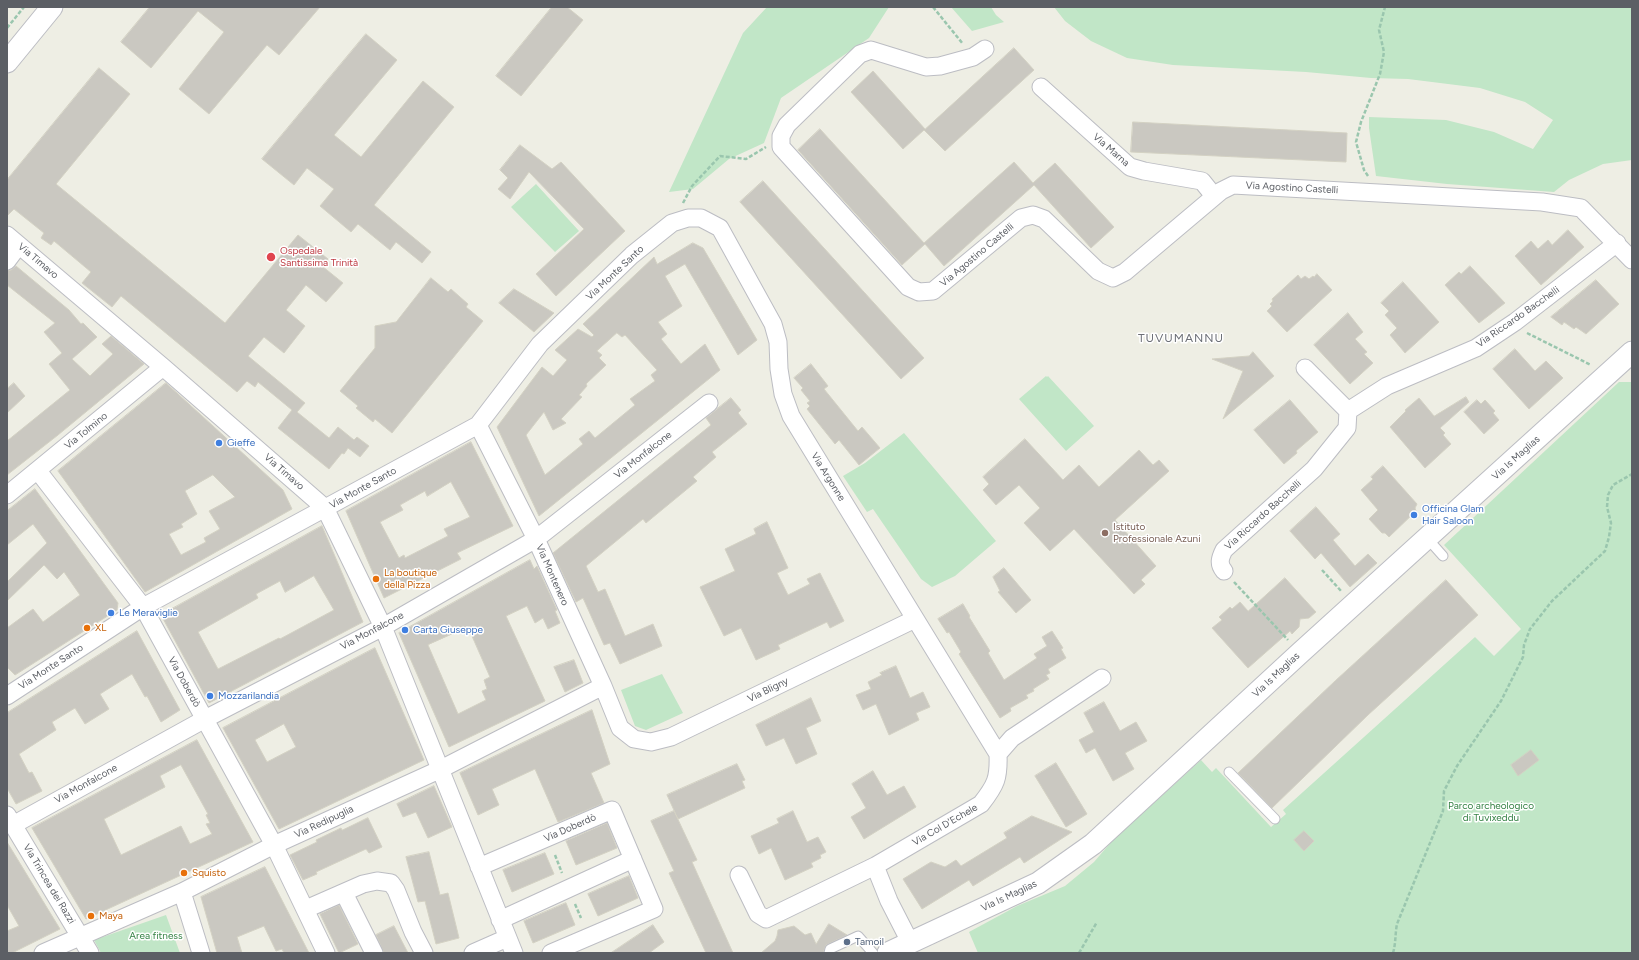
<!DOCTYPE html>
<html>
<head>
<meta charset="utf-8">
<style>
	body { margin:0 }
	#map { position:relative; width:1639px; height:960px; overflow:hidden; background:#eeeee4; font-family:Figtree,sans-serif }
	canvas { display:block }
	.frame { position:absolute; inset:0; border:8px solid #5c5f65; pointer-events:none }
</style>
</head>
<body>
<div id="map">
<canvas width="1639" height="960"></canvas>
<div class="frame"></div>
</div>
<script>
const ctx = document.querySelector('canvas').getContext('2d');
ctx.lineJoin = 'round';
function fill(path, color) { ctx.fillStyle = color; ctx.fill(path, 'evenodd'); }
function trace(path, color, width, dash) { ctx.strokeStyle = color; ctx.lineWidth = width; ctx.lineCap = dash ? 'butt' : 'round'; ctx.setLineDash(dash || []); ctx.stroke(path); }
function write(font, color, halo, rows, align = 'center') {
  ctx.font = font + ' Figtree,sans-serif'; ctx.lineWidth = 3; ctx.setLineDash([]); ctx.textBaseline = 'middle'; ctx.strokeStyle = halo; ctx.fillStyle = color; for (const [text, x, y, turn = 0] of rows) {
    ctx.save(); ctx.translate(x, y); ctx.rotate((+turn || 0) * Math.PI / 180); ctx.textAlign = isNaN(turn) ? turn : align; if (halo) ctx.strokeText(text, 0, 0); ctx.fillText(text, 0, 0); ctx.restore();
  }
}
fill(new Path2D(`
	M767,7H889L869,38L781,98L764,143L729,159L693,189L669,192L743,33Z
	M951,7H991L996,15L1004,22L972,31Z
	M1054,7H1632V160L1603,164L1569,180L1554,192L1447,184L1376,176L1369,128V117L1446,120L1494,132L1533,149L1553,120L1525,102L1480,88L1408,79L1371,78L1306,72L1173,65L1127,58L1091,41L1065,21Z
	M536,184L579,231L555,252L511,207Z
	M1046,376L1047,377L1048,376L1094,426L1066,451L1019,399Z
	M1619,382H1632V953H978L969,932L1017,906L1065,886L1094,862L1112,841L1201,760L1212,772L1216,768L1271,827L1286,814L1283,810L1475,637L1494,656L1521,629L1444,545Z
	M904,433L996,541L955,576L932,587L921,579L873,509L867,512L843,476L865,463Z
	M662,674L683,713L646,730L635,726L621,690Z
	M166,915L180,953H101L94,940Z`), '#c1e6c7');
const building = new Path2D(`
	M150,7H320L279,55L267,45L209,114L179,89L224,32L198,11L151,68L121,42Z
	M552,7H567L583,20L521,96L496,76Z
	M366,34L397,60L334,135L361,157L423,81L454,107L374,205L431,252L422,263L396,242L390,250L358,224L351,232L320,206L334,189L307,168L294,185L262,159Z
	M1014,48L1034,70L945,151L924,130L903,149L851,92L873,71L925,129Z
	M99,68L130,94L56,184L225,323L298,235L328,259L322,266L343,283L326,302L306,285L286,310L305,326L284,353L264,337L248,356L305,403L297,412L329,438L338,427L354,440L357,437L369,446L360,457L348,448L344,454L342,453L329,469L278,428L292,410L258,382L255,387L247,381L237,392L121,296L112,307L82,283L91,272L54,241L51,245L41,238L44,233L14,209L7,216V180Z
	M1133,122L1347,133L1346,162L1131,152Z
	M820,129L924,243L1014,162L1033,183L1055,163L1114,227L1091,248L1034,185L944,266L925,244L902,265L798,150Z
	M520,145L552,169L561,162L625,231L556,296L536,274L584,229L529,172L510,199L498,189L508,178L500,170Z
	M763,181L924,358L901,379L740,202Z
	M1568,230L1584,247L1541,285L1515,256L1531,241L1538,249L1548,240L1552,245Z
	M693,243L703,248L757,340L738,355L685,264L665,276L682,306L658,322L667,334L661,339L681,364L705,344L720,370L539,516L497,427L542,367L553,376L567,360L555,350L578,329L592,337L594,335L583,324L654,257L657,264ZM617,333L622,337L625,335L657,370L651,375L655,381L630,399L635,405L595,438L589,431L579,439L583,444L545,475L526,435L544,412L553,430L566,423L561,419L582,397L579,395L587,386L586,384L606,365L599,358L602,355L597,351Z
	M16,266L69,310L81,324L83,323L97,337L72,359L90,376L113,354L102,344L111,336L144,364L58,435L7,475V441L70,390L49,364L62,353L44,332L55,323L7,285V271L11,270Z
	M1470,266L1505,303L1479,323L1445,285L1459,272L1461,274Z
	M1317,274L1332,290L1287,332L1267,311L1272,306L1270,304L1273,301L1272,299L1298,275L1301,279L1305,276L1309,279L1313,276L1314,277Z
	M431,278L448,292L451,289L468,304L466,307L483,321L392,433L375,419L373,422L356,408L358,406L340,391L375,348V326L396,322Z
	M1596,280L1619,304L1586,334L1576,327L1574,329L1564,322L1562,325L1551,317Z
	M1403,282L1439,322L1405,353L1390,335L1397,328L1385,315L1389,311L1381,303Z
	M514,289L554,313L534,332L499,303Z
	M1348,313L1363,332L1355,339L1367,352L1364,354L1373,363L1350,384L1314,345Z
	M1515,349L1535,371L1546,361L1563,378L1529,409L1493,369Z
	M1253,352L1274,376L1223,419L1243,371L1212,359L1249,356Z
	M811,364L828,386L824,389L858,431L862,427L880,448L859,465L839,440L835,444L807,409L810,406L807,403L810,401L801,390L803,388L794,378Z
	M14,383L25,396L7,413V389Z
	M166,383L283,490L292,509L145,592L58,471ZM213,475L235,497L209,511L220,529L204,538L206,542L181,555L169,534L183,527L181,524L197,514L185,491Z
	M1466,397L1469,402L1440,428L1445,433L1443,435L1451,444L1425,468L1390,427L1406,411L1405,410L1419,398L1434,416Z
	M731,398L741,410L738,413L747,424L712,452L716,457L693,477L697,481L646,523L643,519L586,566L598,592L605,589L625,636L653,624L662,646L620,664L610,643L604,645L583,598L576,602L553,553L711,425L706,418Z
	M1290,400L1318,432L1296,451L1297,453L1284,464L1254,430Z
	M1477,400L1481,404L1485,400L1495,411L1493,413L1499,420L1484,434L1464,412Z
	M1025,439L1063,480L1079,465L1099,487L1139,450L1153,465L1159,460L1169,471L1115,520L1156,566L1141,580L1145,584L1134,594L1074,529L1050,551L1024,523L1040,508L1019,485L996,505L983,490L989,484L983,477Z
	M471,442L513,526L457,553L461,559L384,598L346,511ZM451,482L470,517L444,529L448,536L405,558L404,555L399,558L380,522L403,510L400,505L425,491L427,496Z
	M1383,466L1417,504L1415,508L1416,511L1389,537L1385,533H1382L1369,519L1378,510L1361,490L1373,479L1371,477Z
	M35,489L118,603L117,610L15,675L7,667V628L33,609L43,622L80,595L64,572L57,579L44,565L7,601V582L47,543L33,524L7,545V511Z
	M1316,507L1340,534L1333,540L1355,566L1368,554L1377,563L1350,587L1321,553L1315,559L1290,531Z
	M767,522L788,568L777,573L788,595L810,584L807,579L820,573L844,621L830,628L827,622L778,645L780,649L756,660L741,628L724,636L700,587L735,571L725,549L756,534L754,529Z
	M322,526L363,622L209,703L161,615ZM314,576L334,610L280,639L279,638L218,669L198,632L258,598L256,594L280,581L285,592Z
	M530,560L534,569L537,566L557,610L555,611L560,623L548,629L543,618L535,623L527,606L506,616L545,701L449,747L399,633ZM468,627L490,677L484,680L487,689L482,691L486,700L458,714L428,645Z
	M1004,568L1031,600L1016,613L998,592L1000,591L993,577Z
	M1285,578L1316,612L1309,618L1300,619L1299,627L1292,634L1290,631L1248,668L1212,628L1222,620L1219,617L1230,607L1232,609L1240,602L1248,611Z
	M1446,580L1478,615L1368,715L1272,808L1238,773L1335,681Z
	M963,604L970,616L969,617L990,651L988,653L1004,680L1037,658L1034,654L1047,646L1042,637L1052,631L1063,648L1061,649L1066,658L1048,669L1050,673L1046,675L1049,679L1033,689L1034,691L1026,695L1028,698L1010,708L1011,711L1000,718L959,654L961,652L949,632L947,633L938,619Z
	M137,631L180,710L161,722L147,696L145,697L132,674L100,694L109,709L85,724L75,708L52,722L56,730L19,754L29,773L32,772L42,791L16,804L7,788V713Z
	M375,648L424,760L279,829L223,728ZM284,724L296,747L267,762L255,740Z
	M574,660L583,683L565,692L554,667Z
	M896,666L910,698L923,692L930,707L916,713L919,720L889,735L876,704L863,710L856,695L871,689L868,682L882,675L880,673Z
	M811,698L821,721L806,728L817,754L796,764L784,738L766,746L756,725Z
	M1104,702L1120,731L1136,722L1147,741L1125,753L1134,769L1113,781L1095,748L1086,753L1079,740L1094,732L1084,713Z
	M592,710L610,764L591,773L604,803L558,822L535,769L492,789L499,805L478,815L460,773Z
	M197,740L253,842L86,919L32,828ZM181,765L208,814L206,815L210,823L206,824L212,834L190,844L181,826L121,855L104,819L165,787L160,776Z
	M1531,750L1539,760L1518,776L1511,765Z
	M1056,763L1087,814L1066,827L1035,776Z
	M737,764L745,780L742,781L745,788L678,819L667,795Z
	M873,771L887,795L904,786L916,807L864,839L851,817L866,808L852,784Z
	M434,786L452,827L428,838L416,812L403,817L397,804Z
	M674,811L697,860L692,862L733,953H706L669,873L674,871L651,821Z
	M793,811L807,842L818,837L826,852L820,855L821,858L811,863L813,867L785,880L771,848L759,854L751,836L779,823L777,819Z
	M1032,816L1072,832L1024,863L1020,857L973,886L969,880L922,909L903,879L931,862L945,867L956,860L961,866L1007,838L1004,833Z
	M368,818L382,847L369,853L366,849L316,872L317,874L303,880L290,855L317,842L316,840L341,828L342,830Z
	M607,823L617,848L576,865L566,841Z
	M1304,831L1314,841L1304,851L1294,840Z
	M7,842L60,929L12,953H7V931L19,926L7,905Z
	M429,852L440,895L448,893L459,938L436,944L425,901L418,902L406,857Z
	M545,853L554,874L512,892L503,870Z
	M265,867L309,953H284L282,949L276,951L264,926L237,937L242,953H217L201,897Z
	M629,876L638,898L598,916L588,894Z
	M566,903L575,925L533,943L524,921Z
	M339,905L358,944L339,953L320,914Z
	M829,924L847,935L826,945L823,953H761L775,941L777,936L778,930L794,926L805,935L811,933L816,944Z
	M653,925L664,942L649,953H611Z
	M394,926L408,953H384L376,935Z`);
fill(building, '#cac8c1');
trace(building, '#d3d1c3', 1);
const service = new Path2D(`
	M1427,538L1443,556
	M1229,772L1275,819
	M829,953L830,949L858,936L873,953`);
const minor = new Path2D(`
	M985,49L973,57L940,66L926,67L871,50L860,54L787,125L781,136V147L908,287L919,292L933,291L1021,218L1033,215L1044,219L1098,271L1113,278L1125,272L1221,191L1233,185L1542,202L1581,208L1632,260
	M1041,87L1130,167L1144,171L1202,181L1214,196
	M7,235L163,367L325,508L383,627L514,953
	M7,261L19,245
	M1305,368L1348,411
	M478,425L536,539L603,686L620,728L634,739L651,742L671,737L915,619
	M38,471L143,607L274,845L326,953
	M7,495L163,367
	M1224,571C1218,564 1220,558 1224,550L1314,469L1347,428L1348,411L1387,386L1476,348L1515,322L1617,243
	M7,696L143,607L478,425L540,344L632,255L672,223L688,218H701L720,228L773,324L778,342L779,369L783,394L791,416L998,754
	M7,815L90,953
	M13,825L205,719L383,627L536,539L709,403
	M875,866L889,901L910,942
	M479,867L612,810L654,909L551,953
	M739,875L758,914L766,919L875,866L981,804C996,785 999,778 998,754L1012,738L1102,678
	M182,892L201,953
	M344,893L374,953
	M306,909L363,884L377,881L391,883L396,890L413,932L424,953
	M500,920L633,859
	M43,953L182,892L274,845L441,769L603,686
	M473,953L507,938`);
const tertiary = new Path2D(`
	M7,62L52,7
	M888,953L1038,883L1093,844L1300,653L1632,352`);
trace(service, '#bcbdc3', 11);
trace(minor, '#bcbdc3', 19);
trace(tertiary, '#bcbdc3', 23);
trace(new Path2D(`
	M933,7L963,44
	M7,28L24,7
	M1368,176L1364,170L1356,142L1361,122L1380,74L1384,52L1379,30L1385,7
	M683,203L692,186L720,156L746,159L766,147
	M1527,333L1591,365
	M1322,570L1342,592
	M1234,582L1288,640
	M555,855L562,873
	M575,904L581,918
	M1079,953L1097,922
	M1393,953C1396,943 1395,934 1397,924L1443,811L1444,791L1457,766L1501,701L1523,657L1524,645L1530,629L1552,601L1605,551L1609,537L1611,523L1607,507L1608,495L1613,485L1632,474`), '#9ac6ae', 2.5, [4, 2]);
trace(service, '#fff', 9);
trace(minor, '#fff', 17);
trace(tertiary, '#fff', 21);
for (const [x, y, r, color] of [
	[271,257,5,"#e0444e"],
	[219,443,4,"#3f7fe0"],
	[1414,515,4,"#3f7fe0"],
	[1105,533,4,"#8d6e63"],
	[376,579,4,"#e8710a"],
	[111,613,4,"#3f7fe0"],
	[87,628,4,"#e8710a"],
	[405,630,4,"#3f7fe0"],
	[210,696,4,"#3f7fe0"],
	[184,873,4,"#e8710a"],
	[91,916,4,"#e8710a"],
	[847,942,4,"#5c6f8a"]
]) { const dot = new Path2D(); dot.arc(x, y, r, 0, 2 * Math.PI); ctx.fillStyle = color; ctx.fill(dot); trace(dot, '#fff', 1.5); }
write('10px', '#5c5f65', '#fff', [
	["Via Marna",1111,150,41],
	["Via Agostino Castelli",1292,188,3],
	["Via Agostino Castelli",977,255,-40],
	["Via Timavo",38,261,40],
	["Via Monte Santo",615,273,-43],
	["Via Riccardo Bacchelli",1518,317,-35],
	["Via Tolmino",86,431,-39],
	["Via Monfalcone",643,455,-38],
	["Via Is Maglias",1516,458,-42],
	["Via Timavo",284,472,41],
	["Via Argonne",828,477,58],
	["Via Monte Santo",363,488,-29],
	["Via Riccardo Bacchelli",1263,515,-42],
	["Via Montenero",552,575,66],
	["Via Monfalcone",372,631,-28],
	["Via Monte Santo",51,667,-33],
	["Via Is Maglias",1276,675,-43],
	["Via Doberdò",184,682,61],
	["Via Bligny",768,690,-26],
	["Via Monfalcone",86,784,-29],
	["Via Redipuglia",324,822,-25],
	["Via Col D'Echele",945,825,-30],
	["Via Doberdò",570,828,-24],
	["Via Trincea dei Razzi",49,884,59],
	["Via Is Maglias",1009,896,-25]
]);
write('10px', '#be3a42', '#fff', [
	["Ospedale",280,251],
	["Santissima Trinità",280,263]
], 'left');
write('10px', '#366cbe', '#fff', [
	["Gieffe",227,443],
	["Officina Glam",1422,509],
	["Hair Saloon",1422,521],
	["Le Meraviglie",119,613],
	["Carta Giuseppe",413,630],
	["Mozzarilandia",218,696]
], 'left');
write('10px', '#785e54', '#fff', [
	["Istituto",1113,527],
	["Professionale Azuni",1113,539]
], 'left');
write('10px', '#c56008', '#fff', [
	["La boutique",384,573],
	["della Pizza",384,585],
	["XL",95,628],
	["Squisto",192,873],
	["Maya",99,916]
], 'left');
write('10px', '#358245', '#fff', [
	["Parco archeologico",1491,806],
	["di Tuvixeddu",1491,818],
	["Area fitness",156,936]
]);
write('10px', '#4e5e75', '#fff', [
	["Tamoil",855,942]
], 'left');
ctx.letterSpacing = '1px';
write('12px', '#6d7077', '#fff', [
	["TUVUMANNU",1181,338]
]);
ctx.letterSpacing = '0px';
</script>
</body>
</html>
